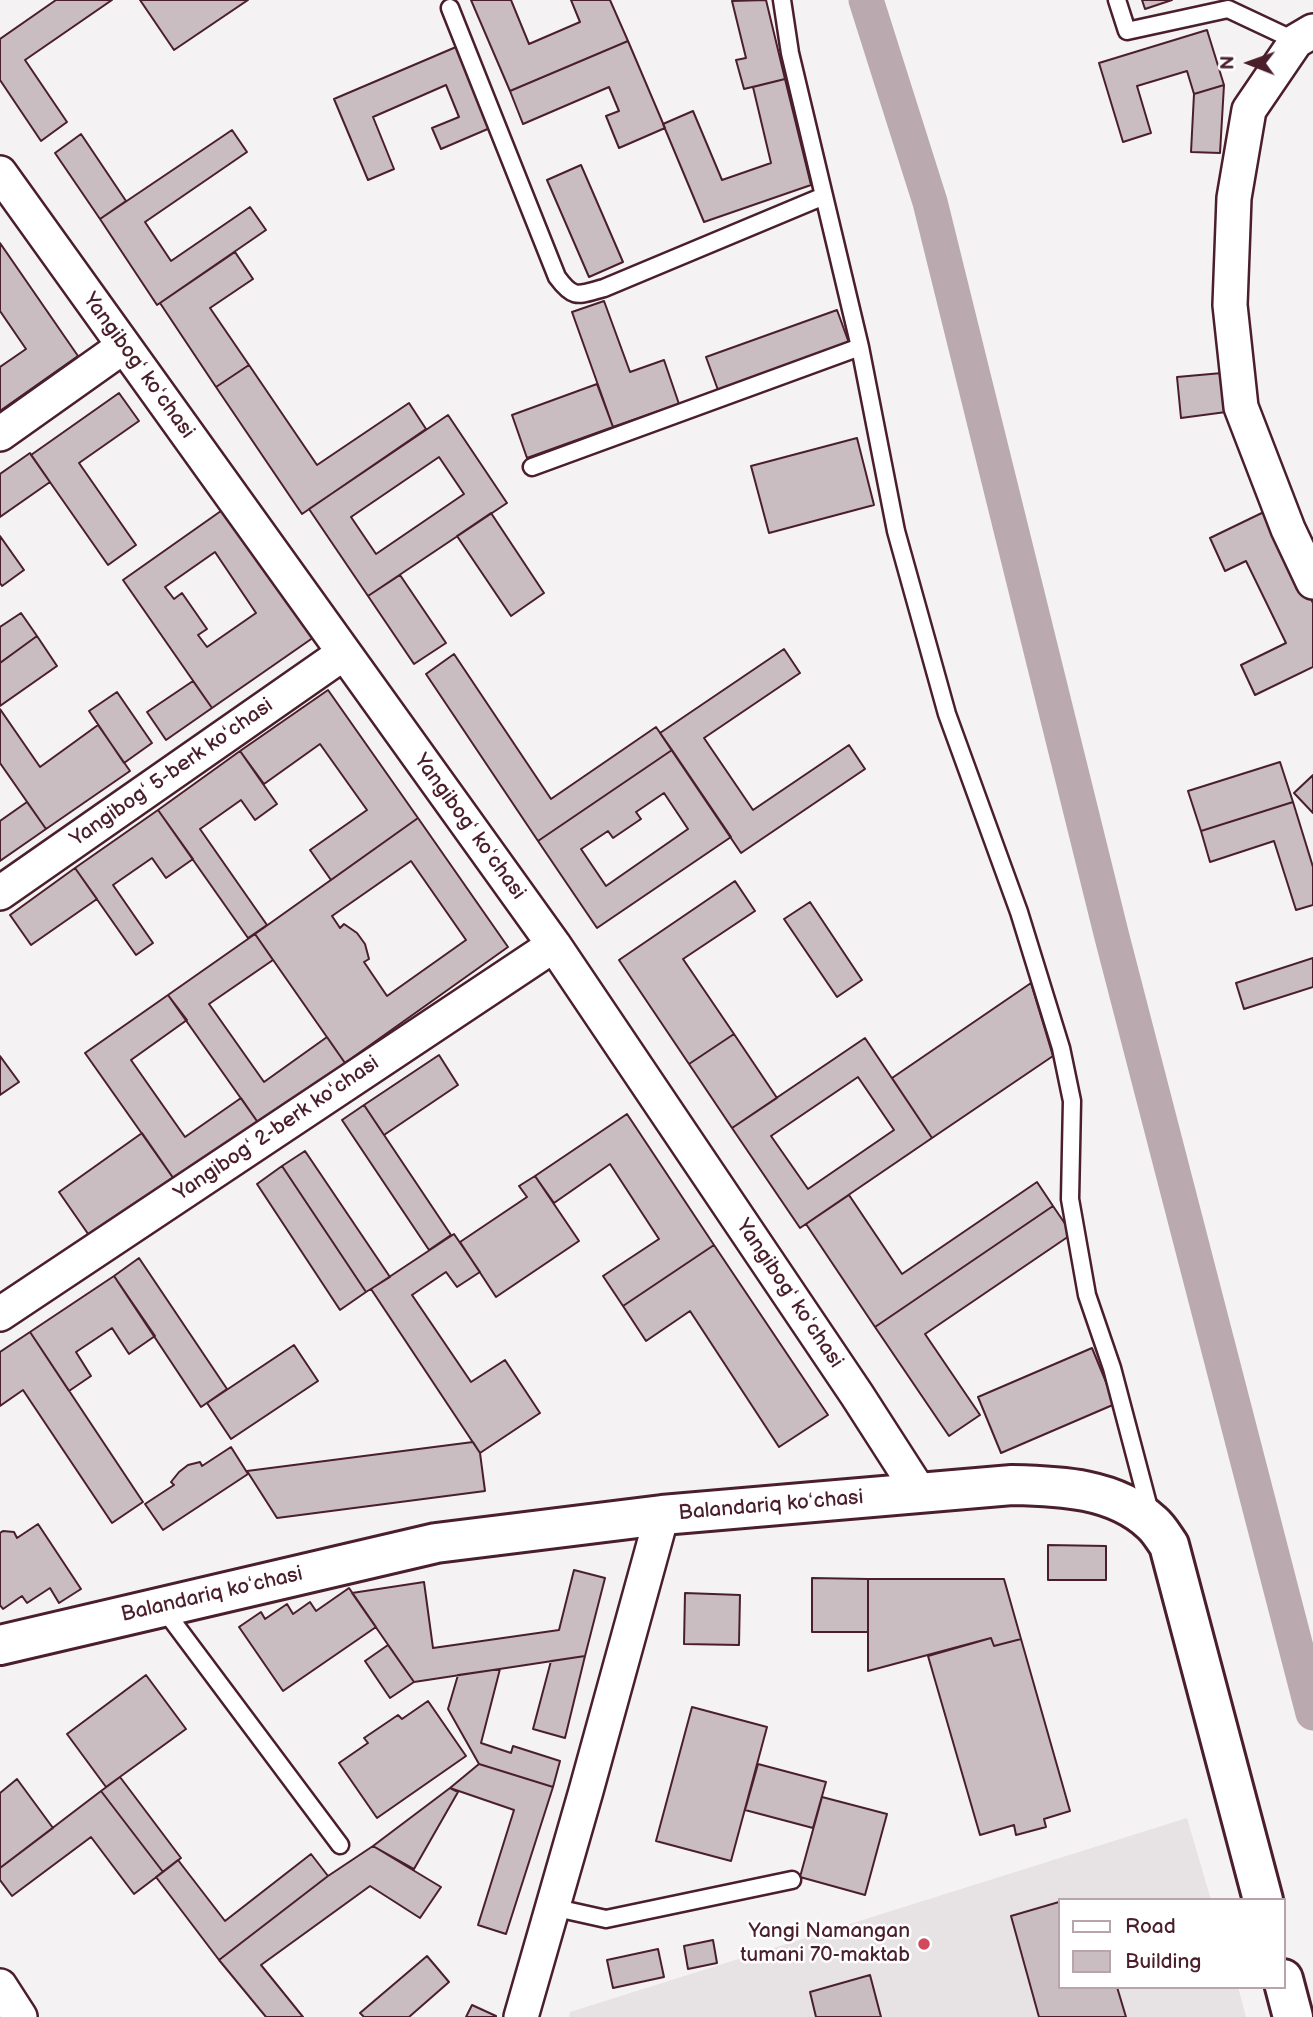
<!DOCTYPE html>
<html>
<head>
<meta charset="utf-8">
<style>
	body { margin:0 }
	#map { position:relative; width:1313px; height:2017px; overflow:hidden; background:#f4f2f2; font-family:"Balsamiq Sans",sans-serif }
	canvas { display:block }
	.legend { position:absolute; left:1058px; top:1898px; width:228px; height:91px; box-sizing:border-box; background:#fff; border:2px solid #b7a5aa; margin:0; padding:9px 12px; list-style:none; font-size:21px; color:#4a1f2b }
	.legend li { display:flex; align-items:center; gap:14px; height:35px }
	.legend b { width:35px; border:2px solid #b7a5aa }
	.north { position:absolute; left:1215px; top:28px; width:70px; height:70px; -webkit-text-stroke:5px #fff; paint-order:stroke; rotate:271deg; font-size:19px; font-weight:700; line-height:28px; text-align:center; color:#4a1f2b }
	.north::after { content:''; display:block; margin:auto; width:24px; height:32px; background:#4a1f2b; clip-path:polygon(50% 0,100% 100%,50% 72%,0 100%) }
</style>
</head>
<body>
<div id="map">
<canvas width="1313" height="2017"></canvas>
<ul class="legend">
<li><b style="height:9px;background:#fff"></b>Road</li>
<li><b style="height:19px;background:#cabdc1"></b>Building</li>
</ul>
<div class="north">N</div>
</div>
<script>
const ctx = document.querySelector('canvas').getContext('2d');
ctx.lineJoin = 'round';
function fill(path, color) { ctx.fillStyle = color; ctx.fill(path, 'evenodd'); }
function trace(path, color, width, dash) { ctx.strokeStyle = color; ctx.lineWidth = width; ctx.lineCap = dash ? 'butt' : 'round'; ctx.setLineDash(dash || []); ctx.stroke(path); }
function write(font, color, halo, rows, align = 'center') {
  ctx.font = font + ' "Balsamiq Sans",sans-serif'; ctx.lineWidth = 5; ctx.setLineDash([]); ctx.textBaseline = 'middle'; ctx.strokeStyle = halo; ctx.fillStyle = color; for (const [text, x, y, turn = 0] of rows) {
    ctx.save(); ctx.translate(x, y); ctx.rotate((+turn || 0) * Math.PI / 180); ctx.textAlign = isNaN(turn) ? turn : align; if (halo) ctx.strokeText(text, 0, 0); ctx.fillText(text, 0, 0); ctx.restore();
  }
}
fill(new Path2D(`
	M1187,1818L1211,1900H1059V1987H1238L1246,2017H569L570,2012Z`), '#e7e2e3');
trace(new Path2D(`
	M866,0L930,202L1112,937L1313,1713`), '#baa9ae', 35);
const building = new Path2D(`
	M56,0H112L25,60L67,122L41,141L0,80V39Z
	M140,0H248L174,50Z
	M471,0H511L529,44L580,22L571,0H610L628,41L510,91Z
	M766,0L785,79L744,89L736,60L746,58L732,1Z
	M1142,0H1172L1145,9Z
	M1207,30L1224,85L1194,94L1187,71L1137,86L1151,133L1123,142L1099,63Z
	M628,41L665,128L619,148L606,116L619,111L609,87L523,124L510,91Z
	M456,47L490,128L441,149L432,128L459,117L446,85L373,117L394,169L368,180L334,99Z
	M785,79L811,185L704,222L663,124L693,111L722,180L771,163L753,87Z
	M1224,85L1220,153L1191,152L1194,94Z
	M232,130L247,152L145,222L171,261L250,207L266,230L157,305L100,219Z
	M81,134L126,201L100,219L55,153Z
	M581,165L623,262L589,277L547,180Z
	M0,243L78,356L0,411V367L26,349L0,311Z
	M235,252L253,279L210,308L249,365L216,387L160,303Z
	M604,301L630,372L664,360L679,404L613,427L572,312Z
	M837,310L849,343L718,390L706,357Z
	M249,365L317,465L409,403L426,429L302,514L216,387Z
	M1222,373L1226,412L1181,418L1177,377Z
	M597,384L613,427L527,458L512,415Z
	M119,393L139,421L79,463L136,545L108,565L31,455Z
	M448,415L507,503L368,596L309,509ZM439,457L464,494L376,554L351,517Z
	M857,438L874,505L769,533L751,466Z
	M30,453L50,482L0,517V474Z
	M228,506L317,635L212,708L123,580ZM215,552L256,613L207,647L198,635L207,629L182,593L174,599L165,587Z
	M1268,510L1313,603V667L1255,695L1241,665L1286,643L1246,561L1225,571L1210,538Z
	M491,513L544,593L511,616L457,536Z
	M0,536L24,570L2,586L0,583Z
	M400,575L446,643L414,664L368,596Z
	M21,613L37,636L0,663V627Z
	M37,636L57,666L0,706V663Z
	M784,649L800,673L704,738L753,810L849,745L865,769L741,853L660,733Z
	M454,654L551,799L656,727L672,750L538,841L426,674Z
	M193,681L212,708L166,740L147,712Z
	M328,690L418,818L331,880L310,850L367,810L320,744L264,784L240,751Z
	M117,692L152,743L124,763L89,711Z
	M0,709L40,767L98,725L130,771L46,829L0,763Z
	M672,750L731,837L597,928L538,841ZM664,793L688,829L606,886L581,849L608,831L613,838L641,819L636,812Z
	M240,751L277,804L255,820L241,800L200,829L267,925L248,938L158,810Z
	M1280,762L1293,802L1201,831L1188,791Z
	M1313,775V813L1294,793Z
	M27,802L46,829L0,861V821Z
	M1293,802L1313,867V905L1296,910L1274,841L1210,862L1201,831Z
	M158,810L193,859L166,878L152,858L113,885L153,943L136,955L75,868Z
	M418,818L508,947L345,1063L255,934ZM411,861L466,940L387,996L364,962L369,959L365,944L357,933L344,924L340,928L332,916Z
	M75,868L97,899L31,945L10,915Z
	M735,881L755,911L683,959L734,1034L689,1064L619,960Z
	M810,902L862,980L837,997L784,919Z
	M255,934L273,960L209,1004L264,1082L327,1037L345,1063L259,1124L168,995Z
	M1313,958V987L1244,1009L1236,983Z
	M1031,983L1053,1056L932,1138L892,1078Z
	M168,995L187,1020L131,1060L185,1137L241,1098L259,1124L176,1182L85,1053Z
	M734,1034L777,1098L732,1128L689,1064Z
	M865,1038L932,1138L800,1228L732,1128ZM858,1077L894,1130L808,1189L771,1136Z
	M439,1055L458,1085L384,1135L364,1105Z
	M0,1056L19,1082L0,1095Z
	M364,1105L451,1235L429,1250L342,1120Z
	M627,1114L714,1245L623,1306L603,1276L659,1239L610,1164L554,1203L535,1176Z
	M142,1133L176,1182L93,1241L59,1192Z
	M305,1151L390,1277L366,1292L282,1166Z
	M282,1166L366,1292L340,1310L257,1184Z
	M535,1176L579,1241L496,1297L460,1242L527,1197L519,1186Z
	M1037,1182L1053,1206L875,1327L806,1224L849,1195L902,1274Z
	M1053,1206L1072,1234L925,1334L980,1415L949,1436L875,1327Z
	M454,1234L480,1272L457,1287L446,1272L412,1295L471,1382L505,1360L540,1413L480,1453L371,1289Z
	M714,1245L828,1415L779,1447L690,1311L646,1341L623,1306Z
	M139,1258L227,1389L201,1407L114,1276Z
	M114,1276L155,1336L129,1354L112,1328L76,1352L91,1376L69,1391L30,1332Z
	M30,1332L143,1502L112,1523L23,1390L0,1406V1352Z
	M294,1345L318,1381L231,1439L207,1403Z
	M1092,1348L1115,1404L1001,1453L978,1397Z
	M473,1442L480,1453L485,1491L277,1518L247,1471Z
	M231,1447L248,1474L163,1530L145,1504L174,1485L171,1482L179,1472L188,1465L200,1462L202,1466Z
	M38,1524L81,1589L59,1603L50,1588L27,1603L22,1596L3,1609L0,1605V1533L3,1531L14,1532L17,1538Z
	M1048,1545L1106,1546V1580H1048Z
	M574,1570L605,1578L585,1656L414,1682L352,1593L424,1582L433,1648L559,1630Z
	M812,1578L868,1579V1632H812Z
	M868,1579H1004L1021,1639L994,1646L991,1638L868,1671Z
	M349,1588L376,1627L283,1691L239,1627L261,1612L265,1619L287,1604L293,1614L310,1602L316,1611Z
	M685,1593L740,1595L739,1645L684,1644Z
	M991,1638L994,1646L1021,1639L1070,1811L1044,1819L1046,1827L1016,1835L1014,1825L980,1835L928,1656Z
	M388,1645L414,1682L390,1698L365,1661Z
	M585,1656L565,1738L533,1729L551,1661Z
	M500,1669L481,1743L511,1753L513,1746L560,1761L553,1787L479,1764L448,1709L458,1675Z
	M146,1675L186,1729L106,1787L67,1734Z
	M428,1701L466,1756L377,1818L339,1763L368,1743L364,1738L398,1715L402,1719Z
	M692,1707L767,1727L731,1861L656,1841Z
	M479,1764L553,1787L506,1934L478,1925L514,1810L450,1788Z
	M758,1764L826,1782L813,1828L745,1810Z
	M120,1777L181,1858L163,1872L101,1791Z
	M17,1779L53,1828L0,1868V1793Z
	M450,1788L458,1792L414,1869L373,1846Z
	M101,1791L163,1872L134,1894L91,1837L12,1896L0,1880V1868Z
	M822,1797L887,1814L865,1895L800,1877Z
	M373,1846L441,1887L420,1918L370,1886L261,1965L303,2017H266L219,1960L328,1876Z
	M311,1854L328,1876L219,1960L156,1877L178,1860L225,1921Z
	M1059,1902V1987H1117L1126,2017H1039L1011,1916Z
	M713,1940L717,1963L688,1969L684,1946Z
	M658,1949L664,1977L613,1988L607,1960Z
	M427,1956L449,1982L409,2017H364L360,2013Z
	M870,1975L881,2017H816L810,1992Z
	M472,2005L496,2016V2017H466Z`);
fill(building, '#cabdc1');
trace(building, '#4a1f2b', 2);
const lane = new Path2D(`
	M782,0L790,53L860,347L896,531L947,714L1019,912L1061,1048L1072,1101L1070,1199L1087,1295L1112,1368L1150,1512
	M1117,0L1127,31L1228,9L1296,41
	M450,8L557,277C574,300 578,295 604,288L824,196
	M532,467L860,347
	M162,1607L340,1845
	M552,1907L606,1919L792,1880`);
const street = new Path2D(`
	M1313,31L1296,41L1249,110L1234,198L1230,305L1241,407L1288,529L1313,582
	M0,173L554,945L857,1395L920,1493
	M0,434L124,346
	M0,893L344,653
	M0,1314L554,945
	M0,1986L20,2017
	M521,2017L586,1791L662,1515`);
const secondary = new Path2D(`
	M0,1645L436,1543L662,1515L1012,1485C1060,1486 1115,1488 1152,1523C1159,1529 1164,1538 1169,1545L1263,1900
	M1283,1979L1293,2017`);
trace(lane, '#4a1f2b', 21);
trace(street, '#4a1f2b', 38);
trace(secondary, '#4a1f2b', 44);
trace(lane, '#fff', 16);
trace(street, '#fff', 33);
trace(secondary, '#fff', 38);
for (const [x, y, r, color] of [
	[924,1944,7,"#d1495b"]
]) { const dot = new Path2D(); dot.arc(x, y, r, 0, 2 * Math.PI); ctx.fillStyle = color; ctx.fill(dot); trace(dot, '#fff', 2.5); }
write('21px', '#4a1f2b', '#fff', [
	["Yangibogʻ koʻchasi",138,366,54],
	["Yangibogʻ 5-berk koʻchasi",172,773,-35],
	["Yangibogʻ koʻchasi",469,827,54],
	["Yangibogʻ 2-berk koʻchasi",277,1129,-34],
	["Yangibogʻ koʻchasi",789,1294,56],
	["Balandariq koʻchasi",771,1506,-5],
	["Balandariq koʻchasi",212,1595,-13]
]);
write('21px', '#4a1f2b', '#fff', [
	["Yangi Namangan",910,1932],
	["tumani 70-maktab",910,1956]
], 'right');
</script>
</body>
</html>
